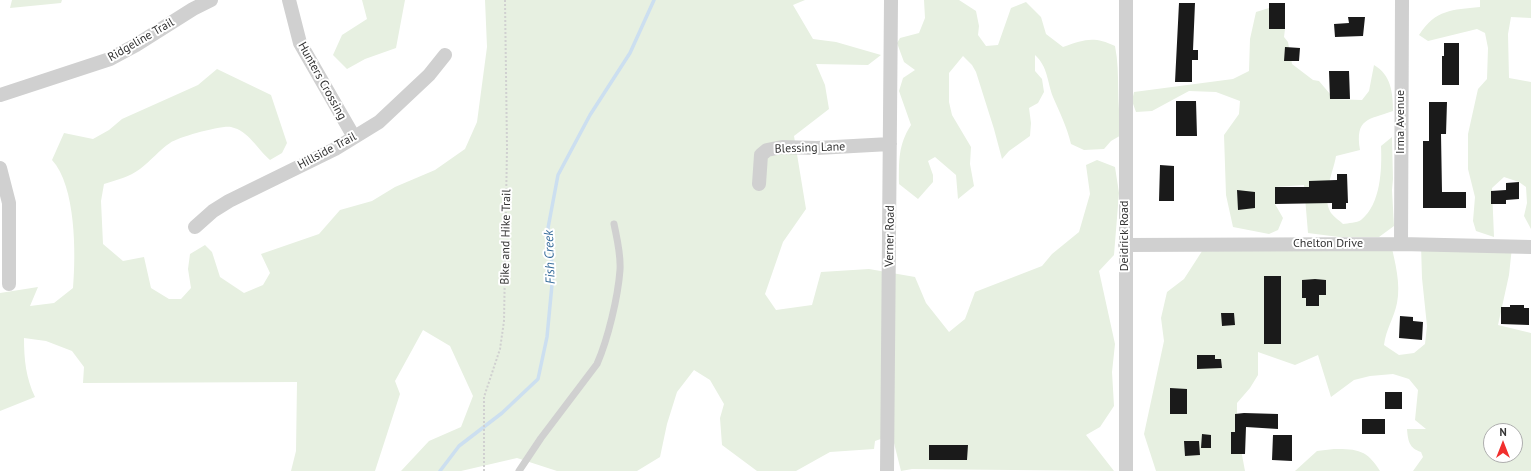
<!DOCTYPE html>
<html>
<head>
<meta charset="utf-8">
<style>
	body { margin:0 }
	#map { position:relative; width:1531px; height:471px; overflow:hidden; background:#fff; font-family:"PT Sans",sans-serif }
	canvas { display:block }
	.north { position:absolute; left:1483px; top:423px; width:40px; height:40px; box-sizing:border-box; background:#fff; border:1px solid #adadad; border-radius:50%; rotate:0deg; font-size:11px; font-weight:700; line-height:16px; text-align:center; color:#333 }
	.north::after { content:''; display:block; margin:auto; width:14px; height:18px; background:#f12f2d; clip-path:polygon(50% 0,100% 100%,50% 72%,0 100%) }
</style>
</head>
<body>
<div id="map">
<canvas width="1531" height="471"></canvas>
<div class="north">N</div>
</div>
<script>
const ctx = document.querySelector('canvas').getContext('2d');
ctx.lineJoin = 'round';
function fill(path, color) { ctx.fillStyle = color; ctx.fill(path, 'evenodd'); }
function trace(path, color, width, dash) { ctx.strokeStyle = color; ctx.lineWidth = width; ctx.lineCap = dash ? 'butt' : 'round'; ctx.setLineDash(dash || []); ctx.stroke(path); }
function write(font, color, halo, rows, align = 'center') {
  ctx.font = font + ' "PT Sans",sans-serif'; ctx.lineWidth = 4; ctx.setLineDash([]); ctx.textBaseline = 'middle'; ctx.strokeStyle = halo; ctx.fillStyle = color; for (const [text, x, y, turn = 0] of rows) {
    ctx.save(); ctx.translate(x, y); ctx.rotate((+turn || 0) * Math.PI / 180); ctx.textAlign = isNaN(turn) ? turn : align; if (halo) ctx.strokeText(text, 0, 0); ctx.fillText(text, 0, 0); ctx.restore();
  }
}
fill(new Path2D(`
	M12,0H62L61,3L10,8Z
	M362,0H405L396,48L365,59L347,69L333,55L342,35L367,19Z
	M485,0H805L793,5L813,39L836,42L881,55L868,65L816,64L825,85L829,109L794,136L806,209L783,242L765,294L776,310L812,305L821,272L869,269L915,277L926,303L949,332L965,319L975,292L1042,266L1052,254L1079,232L1090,194L1086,165L1097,160L1115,167L1119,193L1114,255L1099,271L1115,344L1112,372L1114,406L1100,427L1086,435L1114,471L912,469L901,471L892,435L875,441L874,449L830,452L796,471H757L722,445L720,418L724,404L710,380L694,370L677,392L667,424L660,457L637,471H557L517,458L461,471H401L429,441L461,427L473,396L450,346L423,330L395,381L400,394L375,471H291L296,451L297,382L83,383L84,367L72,351L46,341L24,338C24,360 26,378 35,397L0,411V293L38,287L30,306L54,303L73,288C76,254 76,186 52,160L64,133L93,139L109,130L122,119L198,85L217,69L271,95L287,143L282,153L270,160C257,149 249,131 231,127C222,125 178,137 170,143C159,150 151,161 140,169C129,177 117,180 104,184L101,201L103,244L123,261L144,257L151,288L169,299H181L191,288L188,269L190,254L205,245L212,252L220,277L244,293L263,285L270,273L261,254L319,234L340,210L372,201L395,187L435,170L465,149L477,122L487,47Z
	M924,0H959L976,11L979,26L978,35L986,46L998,45L1011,8L1026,2L1041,17L1046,34L1063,47C1085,39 1094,36 1115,46C1121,75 1115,105 1123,134L1111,141L1104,149L1084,150L1071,144C1067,127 1060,113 1053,97C1047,81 1048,67 1035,55V71L1042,79L1044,92L1038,103L1029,108L1031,123L1030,136L1009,151L1002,159L994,129L976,72L972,65L963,56L949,73V102L952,115L971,147L970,164L974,186L958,199L956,175L935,157L928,161L933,175V182L918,199L899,184C899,161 898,145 911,125L899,91L903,78L915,70L904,62L897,43L900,38L919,33L925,18Z
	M1480,0H1531V18L1511,17L1508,34L1509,78L1531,82V229L1524,216L1527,203L1526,187L1519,182L1504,177L1492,188L1494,237L1476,231L1473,221L1475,197L1468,169V134L1478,89L1487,79L1488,48L1485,33L1477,29L1428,41L1419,35C1436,9 1452,10 1480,7Z
	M1269,8V28L1285,29L1284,37L1288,42L1292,64L1313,80L1319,81L1330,94V99L1362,100L1369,91L1374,65C1391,75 1393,92 1393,111C1368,120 1355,118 1360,150L1336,156C1333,174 1321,196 1331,213C1334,217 1340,221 1343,224C1348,223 1357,223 1361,220C1381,204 1382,169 1381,146L1392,137L1393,179L1392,190L1394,226L1379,237H1339L1308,233L1304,185L1275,187V204L1283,218L1278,230L1269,234L1233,227L1226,195L1224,135L1239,114L1240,101L1216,92L1189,91L1152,111L1136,112L1132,101L1134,92L1233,79L1249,71L1250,39L1256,12Z
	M1391,244C1395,262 1401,284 1397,303C1394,318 1386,329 1384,345L1399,355L1414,353L1425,344L1427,326L1422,278L1421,245L1512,247L1509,275L1498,325L1531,333V471H1413L1423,457L1421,452C1409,448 1408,441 1407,429H1426L1415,420L1418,390L1409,379L1393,374L1370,376L1354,380L1331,397L1318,355L1295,365L1258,352V375L1250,388L1237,403V428L1245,471H1156L1144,434L1164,341L1161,318L1167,292L1184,279L1206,245ZM1491,431H1515V455H1491Z
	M1334,449C1358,449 1367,450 1380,471H1295L1317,451Z`), '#e7f0e1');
trace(new Path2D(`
	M440,471L459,446L502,413L538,379L547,337L553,274L548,228L558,175L590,115L630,53L654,0`), '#ccdff0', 3.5);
fill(new Path2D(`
	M1179,3H1195L1193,50H1198V60H1192V82H1175Z
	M1269,3H1285V29H1269Z
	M1348,17H1365L1363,36L1335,37L1334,24L1349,23Z
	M1444,43H1459V85H1442V56H1444Z
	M1285,47L1300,48L1299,61H1284Z
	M1329,71H1349L1350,99H1330Z
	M1176,101H1196L1197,136H1176Z
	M1429,102H1447L1446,134H1441L1442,192H1466V208H1423V141H1429Z
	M1160,165L1174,166V201H1159Z
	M1337,174H1347L1348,203H1346V209H1332V203L1275,204V187H1309V181L1337,180Z
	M1519,182V199L1506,200V204H1491V191L1506,190V183Z
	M1237,190L1255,192V208L1238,210Z
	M1264,276H1281V344H1264Z
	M1315,279L1326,280V295H1319V306H1306V298H1302V280Z
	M1510,305H1524V308H1529V325L1501,324V307H1510Z
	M1221,313H1234L1235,325L1222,326Z
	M1400,316L1413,317V321L1423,322L1422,340L1399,338Z
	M1197,355H1215V359H1221L1222,368L1197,369Z
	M1170,388L1187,389V414H1170Z
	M1385,392H1402V409H1385Z
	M1244,413L1278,414V429L1246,427L1245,454H1231V432H1235V414Z
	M1362,419H1385V434H1362Z
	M1202,434L1211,435V448H1201Z
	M1273,435H1292V461L1272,460Z
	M1184,441H1199L1200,455L1185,456Z
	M929,445H968L967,460H929Z`), '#1a1a1a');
trace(new Path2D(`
	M484,471V397L500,349L504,321L507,148L505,0`), '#d0d0d0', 2, [2, 2]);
trace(new Path2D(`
	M519,471L541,438L597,364C608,339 618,297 620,270C621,254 617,239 614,224`), '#d0d0d0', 7);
trace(new Path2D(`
	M289,0L300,43L354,137
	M1126,0V471
	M0,95L110,59L136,45L193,9L211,0
	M0,168L9,203V284
	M759,184L761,155L767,150L782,147L817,148L890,144
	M195,227L213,211L229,201L335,149L379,122L429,75L445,55
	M1401,244L1402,0
	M1125,245L1401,244L1531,247
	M887,471L891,0`), '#d0d0d0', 14);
write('12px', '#333', '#fff', [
	["Ridgeline Trail",141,40,-30],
	["Hunters Crossing",322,81,61],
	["Irma Avenue",1401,122,-90],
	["Blessing Lane",810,148,-2],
	["Hillside Trail",327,151,-28],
	["Verner Road",890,236,-89],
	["Deidrick Road",1125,236,-90],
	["Bike and Hike Trail",506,237,-89],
	["Chelton Drive",1328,244]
]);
write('italic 13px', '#396e9c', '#fff', [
	["Fish Creek",550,257,-92]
]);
</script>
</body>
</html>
